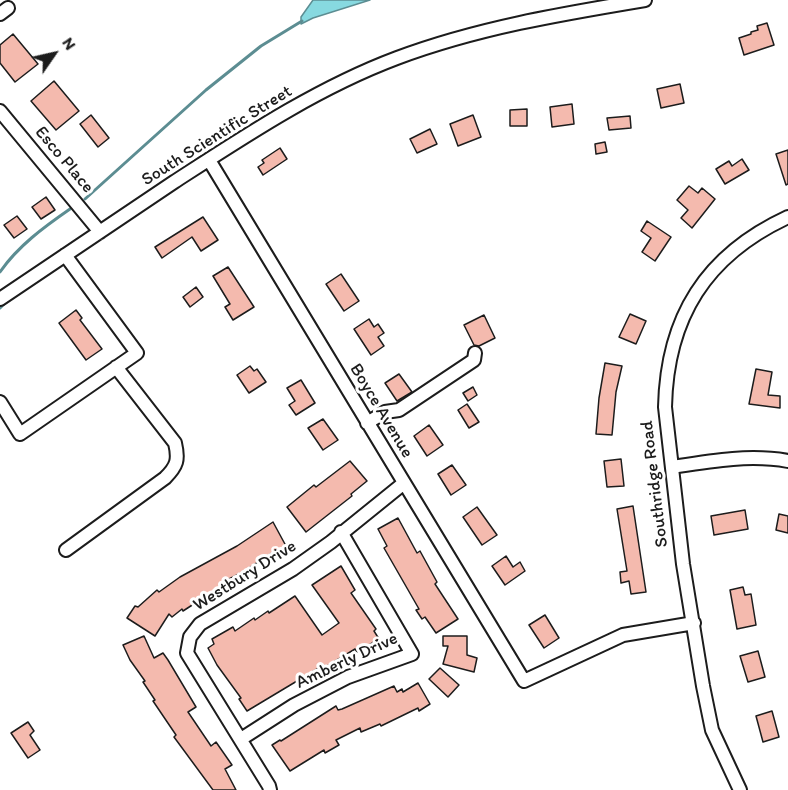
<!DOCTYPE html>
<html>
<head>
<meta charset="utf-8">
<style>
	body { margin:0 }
	#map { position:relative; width:788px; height:790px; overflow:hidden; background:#fff; font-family:Itim,sans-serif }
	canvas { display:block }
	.north { position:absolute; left:24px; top:24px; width:60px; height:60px; -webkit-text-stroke:4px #fff; paint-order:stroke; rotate:56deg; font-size:16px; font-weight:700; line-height:24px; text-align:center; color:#1c1c1c }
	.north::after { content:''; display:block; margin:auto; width:21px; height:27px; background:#1c1c1c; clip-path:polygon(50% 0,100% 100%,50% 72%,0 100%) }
</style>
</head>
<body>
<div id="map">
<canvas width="788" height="790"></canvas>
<div class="north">N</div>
</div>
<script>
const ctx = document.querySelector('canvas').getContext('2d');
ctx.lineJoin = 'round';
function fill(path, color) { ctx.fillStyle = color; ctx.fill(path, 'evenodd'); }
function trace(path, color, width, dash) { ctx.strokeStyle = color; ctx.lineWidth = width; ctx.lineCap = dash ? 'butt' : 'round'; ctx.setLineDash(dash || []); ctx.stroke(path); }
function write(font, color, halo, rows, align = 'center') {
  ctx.font = font + ' Itim,sans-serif'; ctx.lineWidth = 6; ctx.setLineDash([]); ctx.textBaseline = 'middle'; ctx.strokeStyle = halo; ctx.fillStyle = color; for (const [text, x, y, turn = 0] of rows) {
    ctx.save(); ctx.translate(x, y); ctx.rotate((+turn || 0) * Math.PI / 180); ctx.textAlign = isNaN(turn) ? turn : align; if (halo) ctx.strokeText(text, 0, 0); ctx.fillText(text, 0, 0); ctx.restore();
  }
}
const water = new Path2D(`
	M313,0H370L313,18L301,24V17Z`);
fill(water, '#87d9e0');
trace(water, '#5c8d92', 1.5);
trace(new Path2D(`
	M85,199L206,90L261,46L302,21
	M0,272C18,246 44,227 70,209
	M0,308L4,304`), '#5c8d92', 3);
const building = new Path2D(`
	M767,23L774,45L744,55L739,38L751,34V32L758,30L757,26Z
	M13,34L38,64L15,82L0,63V45Z
	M54,81L79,111L56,130L31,101Z
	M680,84L684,103L661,108L657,89Z
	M572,104L574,124L552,127L550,107Z
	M527,109V126H510V110Z
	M91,115L109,138L98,147L80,124Z
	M473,115L481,137L458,146L450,124Z
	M630,116L631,128L609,130L607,118Z
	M430,129L437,144L417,153L410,139Z
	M605,142L607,152L596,154L595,144Z
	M280,148L287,159L263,175L258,167L264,163L262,160Z
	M788,150V184L786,185L776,154Z
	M742,159L749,170L725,184L716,169L729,161L732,166Z
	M689,186L698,193L702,188L715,199L692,228L681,218L688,210L677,200Z
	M46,197L55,210L41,219L32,207Z
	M17,216L27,229L14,238L4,225Z
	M203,217L218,240L201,251L192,237L162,258L155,247Z
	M647,221L671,237L655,261L642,252L651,238L641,231Z
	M228,267L254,307L233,320L225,307L230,304L213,276Z
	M341,274L359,301L344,311L326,284Z
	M196,287L203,297L190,307L183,297Z
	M76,310L82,318L80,320L102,349L86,360L59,323Z
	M630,314L646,321L636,344L619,337Z
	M484,315L495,338L479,346L474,345L464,325Z
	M369,319L374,327L378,324L384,333L378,337L384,346L371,355L354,329Z
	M605,363L622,366L616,392L612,435L596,434L599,398Z
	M250,366L254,371L257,369L266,382L249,393L237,375Z
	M756,369L772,372L768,395L780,396V408L749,404Z
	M399,374L412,392L397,401L385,383Z
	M301,380L315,403L296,415L289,405L295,401L287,388Z
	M473,387L477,395L468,401L463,393Z
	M467,404L479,422L469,428L458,410Z
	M323,419L338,440L323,450L308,428Z
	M429,425L443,445L427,456L414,436Z
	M621,459L624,486L607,487L604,461Z
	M350,461L367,481L351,494L352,496L306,532L287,507L314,485L316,487Z
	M452,465L466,485L451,495L438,474Z
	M633,506L646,592L631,594L629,581L621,583L620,572L627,571L617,509Z
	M477,507L497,535L482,545L463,517Z
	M745,510L748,529L714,535L711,516Z
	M779,514L788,516V533L776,530Z
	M398,518L417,553L420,551L437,582L435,584L458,619L436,633L425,617L422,619L416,610L419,609L384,548L387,546L378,529Z
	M273,522L286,546L273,554L272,553L243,572L223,582L226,587L209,597L201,601L200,600L183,611L182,609L172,617L169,614L155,636L127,618L135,606L138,607L157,590L159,592L180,577L237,546Z
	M506,556L513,567L520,562L525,571L505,585L492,566Z
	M341,566L355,590L351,593L376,629L374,631L379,639L357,652L355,649L324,668L322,666L247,711L239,699L241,698L217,665L208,648L214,644L212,639L233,627L235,631L254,618L255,620L268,611L269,613L295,596L322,635L339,623L312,585Z
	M743,587L745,595L751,594L756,625L737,629L730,590Z
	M545,615L559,638L544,648L529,625Z
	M144,636L154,658L163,653L168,660L196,707L188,712L211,746L216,742L232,765L225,769L236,790H213L174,737L176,735L153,701L155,700L143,682L145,681L130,660L123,645Z
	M443,636H467V655L477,658L474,672L443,664L448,646H443Z
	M758,651L765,677L748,682L740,656Z
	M440,668L459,685L448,697L429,679Z
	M418,683L430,704L419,711L418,708L381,726L380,724L361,732L360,728L336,740L339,745L325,753L324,750L290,771L272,745L280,740L281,741L336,706L338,710L342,709L394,686L397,692L402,689L403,692Z
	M772,711L779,737L763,742L756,716Z
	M28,722L34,731L30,735L40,750L28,758L11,733Z`);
fill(building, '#f4baae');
trace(building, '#1c1c1c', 1.5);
const minor = new Path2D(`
	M0,14L8,8
	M0,111L100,232
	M209,160L524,681L623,635L694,623
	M0,299C58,260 116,221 174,182C245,136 317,88 397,58C477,28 561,14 645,0
	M0,402L20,434L137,353L65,255
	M367,423L385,412L399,410L474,360L475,353
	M672,467C710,461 750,454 788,461
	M66,550L165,478C177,466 179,460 175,443L116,367
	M241,739L294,705L348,677L412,654L341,532
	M270,790L269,786L187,653L190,637L200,624L293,569L331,542L404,483
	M740,790L712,730L703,686L683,564L665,407C667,317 706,255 788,217`);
trace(minor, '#1c1c1c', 16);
trace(minor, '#fff', 12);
write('18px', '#1c1c1c', '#fff', [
	["South Scientific Street",217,136,-32],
	["Esco Place",64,160,50],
	["Boyce Avenue",381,411,59],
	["Southridge Road",655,484,-97],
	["Westbury Drive",245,576,-32],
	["Amberly Drive",347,661,-25]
]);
</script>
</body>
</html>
